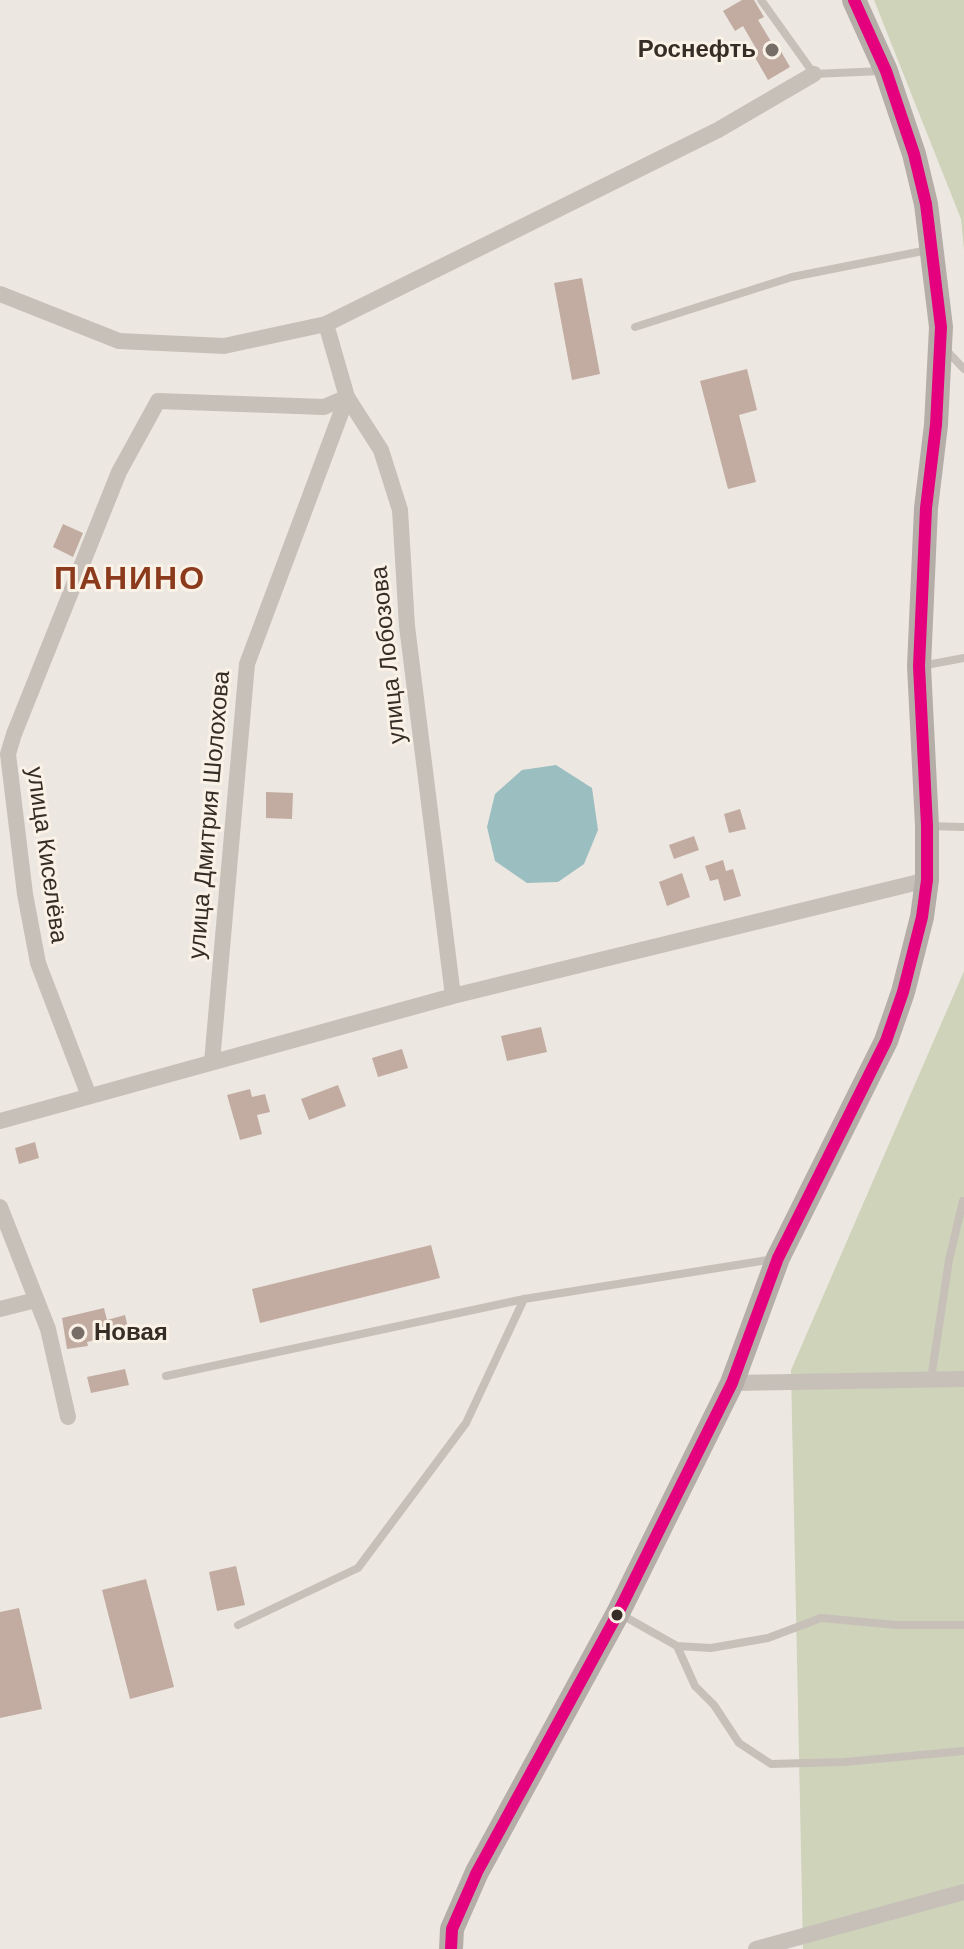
<!DOCTYPE html>
<html>
<head>
<meta charset="utf-8">
<style>
	body { margin:0 }
	canvas { display:block; background:#ede7e1 }
</style>
</head>
<body>
<canvas width="964" height="1949"></canvas>
<script>
const ctx = document.querySelector('canvas').getContext('2d');
ctx.lineJoin = 'round';
function fill(path, color) { ctx.fillStyle = color; ctx.fill(path, 'evenodd'); }
function trace(path, color, width, dash) { ctx.strokeStyle = color; ctx.lineWidth = width; ctx.lineCap = dash ? 'butt' : 'round'; ctx.setLineDash(dash || []); ctx.stroke(path); }
function write(font, color, halo, rows, align = 'center') {
  ctx.font = font + ' Arial,sans-serif'; ctx.lineWidth = 6; ctx.setLineDash([]); ctx.textBaseline = 'middle'; ctx.strokeStyle = halo; ctx.fillStyle = color; for (const [text, x, y, turn = 0] of rows) {
    ctx.save(); ctx.translate(x, y); ctx.rotate((+turn || 0) * Math.PI / 180); ctx.textAlign = isNaN(turn) ? turn : align; if (halo) ctx.strokeText(text, 0, 0); ctx.fillText(text, 0, 0); ctx.restore();
  }
}
fill(new Path2D(`
	M874,0H964V250L961,219Z
	M964,971V1949H803L791,1370Z`), '#ced3ba');
fill(new Path2D(`
	M556,765L592,788L598,830L584,864L558,882L527,883L495,861L487,827L495,794L522,770Z`), '#9bbec0');
fill(new Path2D(`
	M742,0H754L764,17L758,20L772,43L775,41L790,67L768,80L753,54L758,52L743,26L735,31L723,11Z
	M582,278L600,374L572,380L554,283Z
	M747,369L757,410L739,415L756,482L728,489L700,381Z
	M63,524L83,533L73,557L53,547Z
	M266,792L293,793L292,819L266,818Z
	M740,809L746,829L729,833L724,814Z
	M694,836L699,850L674,859L669,845Z
	M723,860L726,871L733,869L741,896L724,901L718,879L710,881L705,866Z
	M682,873L690,897L667,906L659,882Z
	M541,1027L547,1052L507,1061L501,1036Z
	M402,1049L408,1068L378,1077L372,1058Z
	M338,1085L346,1106L309,1120L301,1099Z
	M250,1089L252,1097L265,1094L270,1112L257,1115L262,1134L240,1140L227,1095Z
	M35,1142L39,1158L19,1164L15,1148Z
	M431,1245L440,1278L260,1323L252,1289Z
	M104,1308L107,1320L125,1315L129,1332L87,1342L88,1346L67,1349L62,1318Z
	M125,1369L129,1385L91,1393L87,1377Z
	M236,1566L245,1605L217,1611L209,1572Z
	M146,1579L174,1687L130,1699L102,1590Z
	M19,1608L42,1709L0,1718V1612Z`), '#c2aca1');
trace(new Path2D(`
	M761,0L814,74L882,71
	M635,327L792,277L928,250
	M945,349L964,369
	M921,666L964,658
	M929,826L964,827
	M166,1376L524,1299L774,1259
	M931,1379L949,1260L963,1201
	M622,1615L677,1646L711,1648L768,1638L821,1618L897,1625H964
	M238,1625L358,1568L466,1423L524,1299
	M677,1646L695,1686L714,1705L739,1743L771,1764L844,1762L964,1751`), '#c7c0b9', 8);
trace(new Path2D(`
	M0,294L119,341L224,346L326,324L718,130L814,74
	M326,324L347,397L381,450L400,510L407,626L453,996
	M212,1062L247,664L347,397
	M89,1096L38,963L25,894L8,754L14,734L119,472L158,401L324,407L347,397
	M0,1121L453,996L927,880
	M0,1207L48,1329L68,1417
	M0,1309L36,1300
	M732,1383L964,1379
	M756,1949L964,1892`), '#c7c0b9', 16);
trace(new Path2D(`
	M451,1949L452,1929L477,1872L618,1613L732,1383L778,1258L886,1041L903,992L922,917L927,880V826L919,666L926,508L936,425L941,327L926,204L914,154L886,71L854,0`), '#b5aea8', 24);
trace(new Path2D(`
	M451,1949L452,1929L477,1872L618,1613L732,1383L778,1258L886,1041L903,992L922,917L927,880V826L919,666L926,508L936,425L941,327L926,204L914,154L886,71L854,0`), '#e5007d', 12);
for (const [x, y, r, color] of [
	[772,50,8,"#776e68"],
	[78,1333,8,"#776e68"],
	[617,1615,7,"#372d27"]
]) { const dot = new Path2D(); dot.arc(x, y, r, 0, 2 * Math.PI); ctx.fillStyle = color; ctx.fill(dot); trace(dot, '#faf2e7', 3); }
write('bold 24px', '#372d27', '#faf2e7', [
	["Роснефть",756,50],
	["Новая",94,1333,"left"]
], 'right');
write('24px', '#372d27', '#faf2e7', [
	["улица Лобозова",389,655,-96],
	["улица Дмитрия Шолохова",210,815,-85],
	["улица Киселёва",46,855,82]
]);
ctx.letterSpacing = '2px';
write('bold 32px', '#8b3a1c', '#faf2e7', [
	["ПАНИНО",130,580]
]);
ctx.letterSpacing = '0px';
</script>
</body>
</html>
